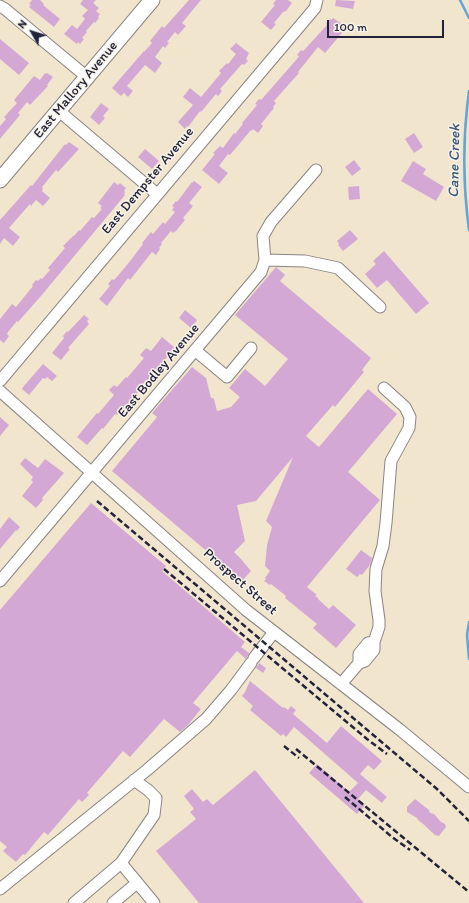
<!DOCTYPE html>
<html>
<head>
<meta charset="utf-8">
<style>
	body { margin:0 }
	#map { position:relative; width:469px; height:903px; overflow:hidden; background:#f1e6cd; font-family:Itim,sans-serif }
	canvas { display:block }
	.north { position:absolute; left:12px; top:12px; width:40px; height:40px; -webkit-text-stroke:3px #f7f3e8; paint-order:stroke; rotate:309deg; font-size:11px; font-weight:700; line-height:16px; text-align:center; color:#22223b }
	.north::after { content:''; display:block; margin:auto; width:14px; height:18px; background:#22223b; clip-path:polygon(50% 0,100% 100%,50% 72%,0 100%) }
	.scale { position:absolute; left:327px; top:20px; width:117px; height:18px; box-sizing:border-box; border:2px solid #22223b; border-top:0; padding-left:5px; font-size:12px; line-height:14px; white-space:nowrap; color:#22223b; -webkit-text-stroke:3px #f7f3e8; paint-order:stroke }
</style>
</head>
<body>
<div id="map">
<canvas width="469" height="903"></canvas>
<div class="north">N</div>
<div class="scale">100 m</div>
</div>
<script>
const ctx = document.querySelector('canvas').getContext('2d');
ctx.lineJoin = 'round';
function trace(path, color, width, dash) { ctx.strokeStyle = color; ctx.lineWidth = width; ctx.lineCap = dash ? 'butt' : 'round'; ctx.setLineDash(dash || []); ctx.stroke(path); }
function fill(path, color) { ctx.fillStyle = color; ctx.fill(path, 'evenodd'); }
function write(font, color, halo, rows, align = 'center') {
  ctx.font = font + ' Itim,sans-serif'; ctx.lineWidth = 3; ctx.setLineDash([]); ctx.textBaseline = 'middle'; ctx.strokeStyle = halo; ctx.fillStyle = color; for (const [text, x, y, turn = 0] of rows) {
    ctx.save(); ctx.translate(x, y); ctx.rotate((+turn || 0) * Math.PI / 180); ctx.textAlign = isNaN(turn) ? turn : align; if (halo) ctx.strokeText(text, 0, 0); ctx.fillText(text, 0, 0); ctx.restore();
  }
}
trace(new Path2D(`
	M460,0L469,18
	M469,91C463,135 463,186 469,230
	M469,622L467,635L469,659`), '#62a5d6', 2.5);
fill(new Path2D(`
	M32,0H40L44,4L43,5L60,19L54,27L29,7L31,5L29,4Z
	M83,0H96L93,3L99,8L96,11L100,14L98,17L99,18L95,23L94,22L86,31L87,32L82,38L84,39L80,44L78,42L77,44L64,34L72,25L77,29L85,19L82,16L88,10L80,4Z
	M189,0H201L182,23L186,26L178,35L175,32L167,42L169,43L165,48L163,46L155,57L162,63L155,73L145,65L127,86L133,91L128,97L124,93L121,96L112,88L144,51V52L152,43L150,41L162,26L164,28Z
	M276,0H288L292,3L286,11L283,12L274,23L276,24L271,30L261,22L275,5L273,4Z
	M336,0L355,1L353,9L335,6Z
	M333,18L347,27L325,53L318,47L298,72L299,73L274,101L276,103L273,107L274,108L261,124L263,126L258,133L253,129L252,131L251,130L230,155L228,154L219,166L228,173L219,184L202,170L215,154L213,153L220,146L223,148L234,133L235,134L243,124L242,123L257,105L255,104L259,99L261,100L297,59L299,56L297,55L301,50L303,51L305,49L327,25L326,24L330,19L331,20Z
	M0,39L29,63L19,75L0,59Z
	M236,43L249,53L246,59L248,61L244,65L242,64L220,89L222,91L218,96L216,94L201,112L200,111L188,127L187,126L185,129L178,122L193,105L183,97L190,88L201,97L221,73L219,71L227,63L228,64L236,54L230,49Z
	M45,73L46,74L47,73L53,77L47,85L48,86L30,105L27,102L18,113L20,115L0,139V126L6,119L4,117L17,103L14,100L34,76L40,80Z
	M101,103L109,109L103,116L105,118L99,125L90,117Z
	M414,133L423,147L414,153L405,139Z
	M69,142L79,149L58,172L56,170L42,187L43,188L42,191L50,198L43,206L36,200L31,206L30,204L9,228L20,237L13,246L4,238L0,244V220L31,185L32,186L65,144L66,145Z
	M145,149L159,161L152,169L138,157Z
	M354,160L361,169L352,176L345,167Z
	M413,161L426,169L423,174L444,187L436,201L401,181Z
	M194,181L202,187L189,203L193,206L183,218L185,220L176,231L173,233L171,231L161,243L162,244L159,248L160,249L156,255L152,252L130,280L128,278L107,306L99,299L110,286L108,284L112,279L113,280L115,279L127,265L143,244L142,243L151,232L153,234L163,222L165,224L175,212L172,210L174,207L172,206L176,201L177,202L192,182V183Z
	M114,182L118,185L120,183L126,188L124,191L125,192L124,194L125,195L41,296L18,322L17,321L8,332L7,334L9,336L4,343L0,340V319L12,304L16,307L33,286L32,285L36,280L38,281L41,278L42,279L50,270L48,268L65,248L63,246L73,236H74L79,230L80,231L92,217L94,218L102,209L100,208L102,206L98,203Z
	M359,186L360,199L349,200L348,187Z
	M350,230L358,239L343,251L338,245L339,244L337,241Z
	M384,251L429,303L416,314L387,280L377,288L365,274L376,264L373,261Z
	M276,267L285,275L280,281L371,358L362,370L364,372L335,407L333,405L306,436L319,447L368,389L397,414L348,472L380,500L307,587L317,595L315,596L318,598V599L329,609L333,605L356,625L336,648L313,628L317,624L285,598L286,596L271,584L270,585L264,581L266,579L265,578L270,571L265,566L267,545L272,527L266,521L293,457L256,501L237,505L245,541L234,552L241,559L251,571L242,581L112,471L157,417L152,413L192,367L206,378L211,398H213L214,399L217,411L231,407L240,397L229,388L245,369L265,386L288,359L235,315Z
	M185,310L197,320L191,328L179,318Z
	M84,315L89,319L87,321L89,324L68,348L70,349L61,360L52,353L64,338L63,336L67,331L68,332Z
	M162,337L174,347L173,350L147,381L146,380L139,389L140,390L126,406L125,405L117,415L115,414L103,429L102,428L87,445L77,437L97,413L98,414L114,395L109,390L114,385L117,387L126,377L127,378L144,358L140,355L146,348L151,351Z
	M43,364L57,376L52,381L47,377L45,379L43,378L29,395L22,389L23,387Z
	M0,417L9,425L0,436Z
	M25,458L38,468L45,459L64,473L42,498L43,500L36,508L22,496L33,482L31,480L33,477L20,464Z
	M91,503L166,566L162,571L245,642L241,647L249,653L246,659L237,651L193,703L201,709L188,725L180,732L164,719L130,757L123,751L87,793L89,795L82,802L79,799L48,835L44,832L25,855L23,854L16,862L3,851L7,847L0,841V610Z
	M9,517L20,527L17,531L16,530L0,549V529Z
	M361,550L372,558L370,565L362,575L360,574L357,577L346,569Z
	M259,663L266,668L263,673L256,668Z
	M250,681L283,708L284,707L288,710L291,706L296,710L293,714L327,743L341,726L382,761L374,770L368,765L360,774L387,797L384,800L382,803L366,790L358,799L365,805L357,814L309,773L317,764L349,792L358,783L294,727L286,737L283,734L281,736L250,710L253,706L242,696L245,692Z
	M255,770L364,903H199L156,851L196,819L190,812L194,809L184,796L192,789L203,802L207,799L213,805Z
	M415,799L429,810L430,813L434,814L441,822L445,824L446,827L439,836L435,835L422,823L419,821L417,818L407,812V807Z`), '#d4a8d5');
const minor = new Path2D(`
	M0,6L5,9L87,77
	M59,111L157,194
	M265,260L305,261L338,268L380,307
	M196,351L227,377L251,348
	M0,381L315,8L317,0
	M0,391L246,610L399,729L469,787
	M0,581L261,272L265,260L263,236L271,222L316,170
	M254,658L274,632
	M359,663V654L368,643L374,642
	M341,684L359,663L365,661L374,650V642L379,627V620L375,591L376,569L383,546L386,523L391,461L409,428L410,417L405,407L384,388
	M121,863L154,903
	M0,889L147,770L206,719L231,690L251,663
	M74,903L121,863L154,815L156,798L148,790L134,780
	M113,903L137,883`);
const major = new Path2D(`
	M0,180L152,0`);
trace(minor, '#8a8484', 13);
trace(major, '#8a8484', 17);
trace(minor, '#fff', 11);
trace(major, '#fff', 15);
trace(new Path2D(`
	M97,501L437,789L469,821
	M164,569L367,739L387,754
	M284,746L299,758
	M296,749L469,892
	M345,797L392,837L410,850`), '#22223b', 2.5, [6, 3]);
write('14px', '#22223b', '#f7f3e8', [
	["East Mallory Avenue",76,90,-50],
	["East Dempster Avenue",148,181,-50],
	["East Bodley Avenue",159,371,-50],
	["Prospect Street",240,582,41]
]);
write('italic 15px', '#3c5679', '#f7f3e8', [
	["Cane Creek",455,161,-89]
]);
</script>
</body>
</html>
